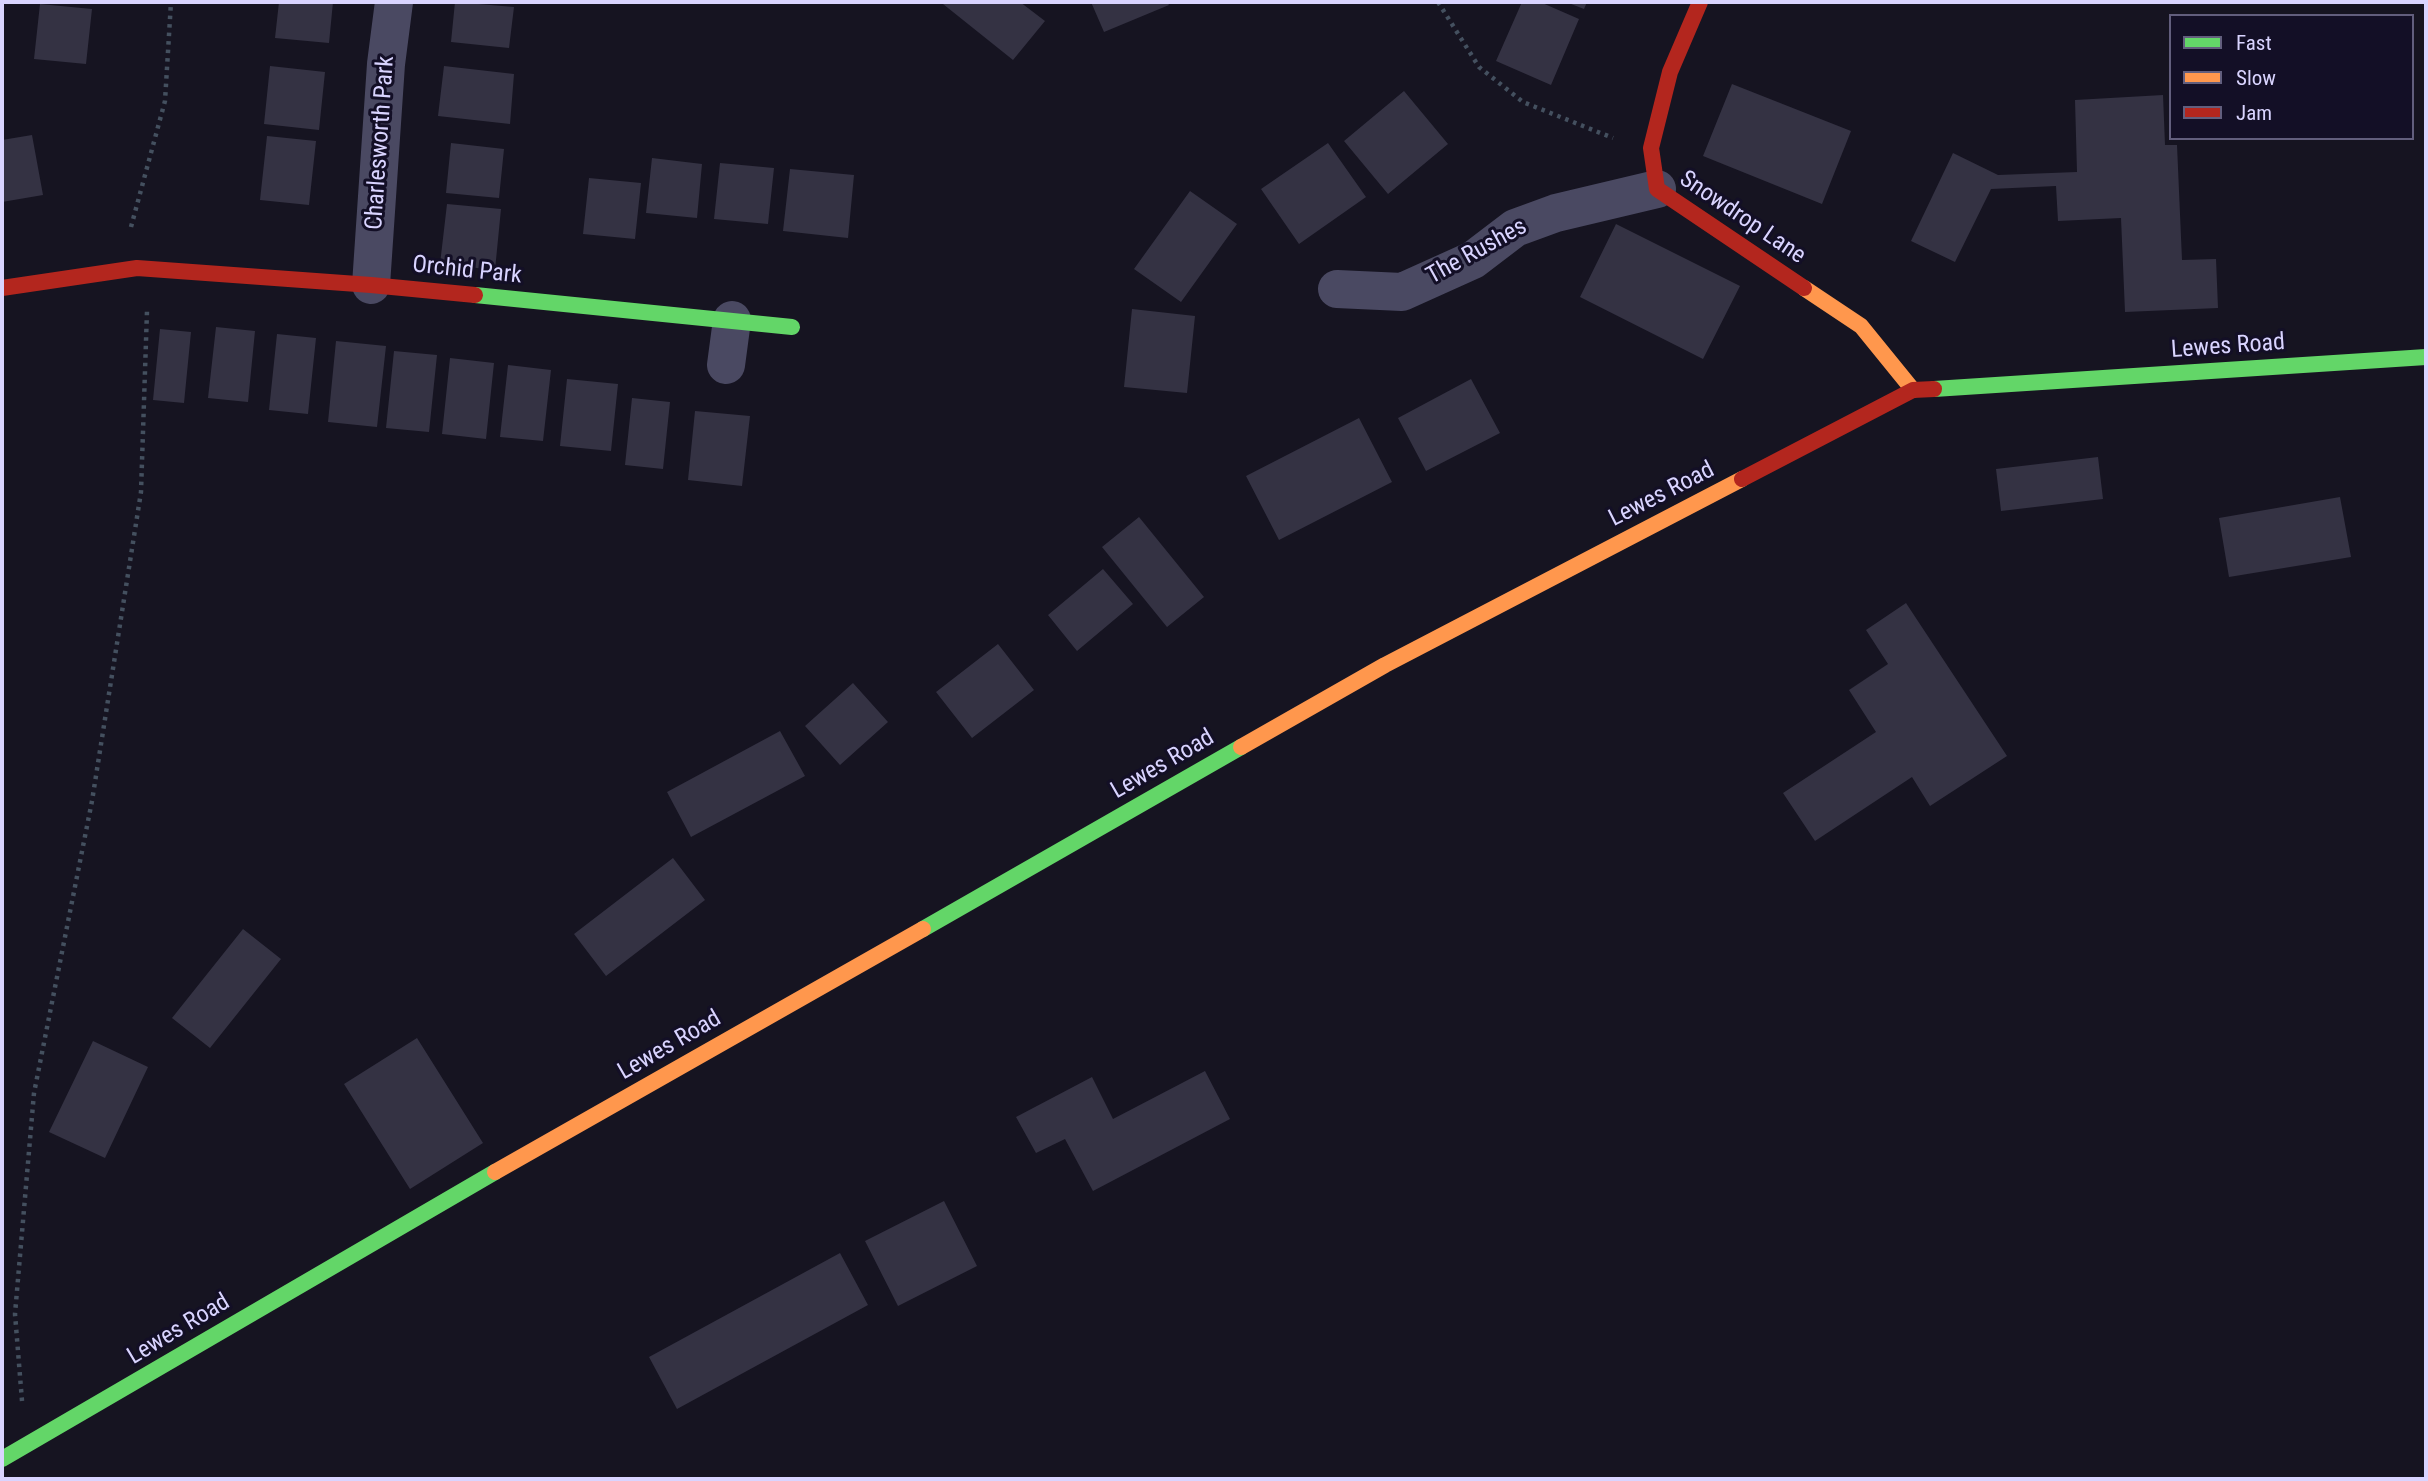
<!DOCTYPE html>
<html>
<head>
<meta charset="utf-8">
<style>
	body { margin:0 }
	#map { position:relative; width:2428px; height:1481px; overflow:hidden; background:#161421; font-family:"Roboto Condensed",sans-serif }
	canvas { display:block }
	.frame { position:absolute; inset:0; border:4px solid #d9d4ff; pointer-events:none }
	.legend { position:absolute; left:2169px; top:14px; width:245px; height:126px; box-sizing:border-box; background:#130f26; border:2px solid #625e7d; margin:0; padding:9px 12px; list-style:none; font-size:21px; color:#d9d4ff }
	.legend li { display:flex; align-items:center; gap:14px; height:35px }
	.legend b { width:35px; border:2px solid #625e7d }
</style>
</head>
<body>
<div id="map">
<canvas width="2428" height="1481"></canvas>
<div class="frame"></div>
<ul class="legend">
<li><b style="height:9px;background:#63d668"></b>Fast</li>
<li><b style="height:9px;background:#ff974d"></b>Slow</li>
<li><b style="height:9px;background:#b3261e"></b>Jam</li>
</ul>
</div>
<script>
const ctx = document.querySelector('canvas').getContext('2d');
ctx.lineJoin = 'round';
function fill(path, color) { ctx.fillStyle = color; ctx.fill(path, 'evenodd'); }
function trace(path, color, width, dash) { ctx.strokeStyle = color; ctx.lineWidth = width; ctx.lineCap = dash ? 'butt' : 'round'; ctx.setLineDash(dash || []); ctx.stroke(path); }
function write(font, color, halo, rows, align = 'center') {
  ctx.font = font + ' "Roboto Condensed",sans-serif'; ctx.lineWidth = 6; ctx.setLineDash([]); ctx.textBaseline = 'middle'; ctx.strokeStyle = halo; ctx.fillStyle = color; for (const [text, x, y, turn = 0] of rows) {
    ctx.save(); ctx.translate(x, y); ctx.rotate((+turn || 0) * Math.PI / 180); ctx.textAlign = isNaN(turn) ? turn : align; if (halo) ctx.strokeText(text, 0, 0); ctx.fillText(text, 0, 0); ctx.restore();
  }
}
fill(new Path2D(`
	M279,2H333L329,43L275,38Z
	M455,2L514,7L509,48L451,42Z
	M945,2H1020L1045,21L1013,60L943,4Z
	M1091,2H1167L1169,5L1104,32Z
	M1522,2H1540L1579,19L1551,85L1496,61Z
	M1566,2H1587L1584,9Z
	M40,4L92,9L86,64L34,59Z
	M270,66L325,72L319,130L264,124Z
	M444,66L514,74L510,124L438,116Z
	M1732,84L1851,131L1822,204L1703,156Z
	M1404,91L1448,144L1388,194L1344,141Z
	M2163,95L2165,145H2177L2182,260L2216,259L2218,308L2125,312L2121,218L2058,221L2056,186L1991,189L1955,262L1911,241L1953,153L1998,175L2077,172L2075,100Z
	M32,135L43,195L2,202V140Z
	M267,136L316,141L309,205L260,200Z
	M451,143L504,149L499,198L446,193Z
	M1328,143L1366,197L1299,244L1261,189Z
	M652,158L702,164L697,218L646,213Z
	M720,163L774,168L768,224L714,219Z
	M790,169L854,175L848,238L783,231Z
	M589,178L641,183L635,239L583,234Z
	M1190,191L1237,224L1181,302L1134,269Z
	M447,204L501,209L495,270L440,264Z
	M1616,224L1740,286L1703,359L1580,297Z
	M1132,309L1195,316L1187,393L1124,387Z
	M216,327L255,331L248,402L208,398Z
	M160,329L191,332L184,403L153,400Z
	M277,334L316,338L308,414L269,410Z
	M336,341L386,346L377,427L328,422Z
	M394,351L437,355L429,432L386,428Z
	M450,358L494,363L486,439L442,434Z
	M508,365L551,370L543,441L500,437Z
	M567,379L618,384L611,451L560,446Z
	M1471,379L1500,433L1426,471L1398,418Z
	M632,398L670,402L663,469L625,465Z
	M695,411L750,416L742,486L688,480Z
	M1359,418L1392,482L1279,540L1246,476Z
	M2098,457L2103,499L2001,511L1996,469Z
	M2340,497L2351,557L2229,577L2219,518Z
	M1139,517L1204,597L1167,627L1102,547Z
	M1103,569L1133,604L1077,651L1048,615Z
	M1906,603L2007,756L1930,806L1912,777L1815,841L1783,793L1876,732L1849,690L1888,664L1866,630Z
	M998,644L1034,690L972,738L936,692Z
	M853,683L888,722L840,765L805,726Z
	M780,731L805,776L691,837L667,792Z
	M673,858L705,900L606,976L574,934Z
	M243,929L281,959L210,1048L172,1018Z
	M417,1038L483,1143L410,1189L344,1084Z
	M93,1041L148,1067L105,1158L49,1132Z
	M1205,1071L1230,1119L1093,1191L1065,1139L1036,1153L1016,1117L1092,1077L1113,1119Z
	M944,1201L977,1266L898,1306L865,1241Z
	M840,1253L868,1305L677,1409L649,1357Z`), '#343243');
trace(new Path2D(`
	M1438,2L1479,67L1523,102L1613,138
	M131,227L165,101L171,2
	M22,1401L15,1314L34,1093L92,801L141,492L147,311`), '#44505f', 4.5, [3.5, 5]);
trace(new Path2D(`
	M371,285L386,64L394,2
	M1337,289L1402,292L1473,260L1515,228L1556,213L1657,189
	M726,365L732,320`), '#4a4962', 38);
trace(new Path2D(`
	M475,295L792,327
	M1934,389L2426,357
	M923,929L1241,747
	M2,1459L495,1172`), '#63d668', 16);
trace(new Path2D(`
	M1804,288L1861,326L1913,390
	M1241,747L1385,665L1742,479
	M495,1172L923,929`), '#ff974d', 16);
trace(new Path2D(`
	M1700,2L1670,72L1651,148L1657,189L1804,288
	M2,288L137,268L371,285L475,295
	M1742,479L1913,390L1934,389`), '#b3261e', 16);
write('24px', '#d9d4ff', '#130f26', [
	["Charlesworth Park",381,143,-86],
	["Snowdrop Lane",1742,218,34],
	["The Rushes",1477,252,-29],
	["Orchid Park",467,271,6],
	["Lewes Road",2228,347,-4],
	["Lewes Road",1662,495,-27],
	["Lewes Road",1163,765,-30],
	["Lewes Road",670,1046,-30],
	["Lewes Road",179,1330,-31]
]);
</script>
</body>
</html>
